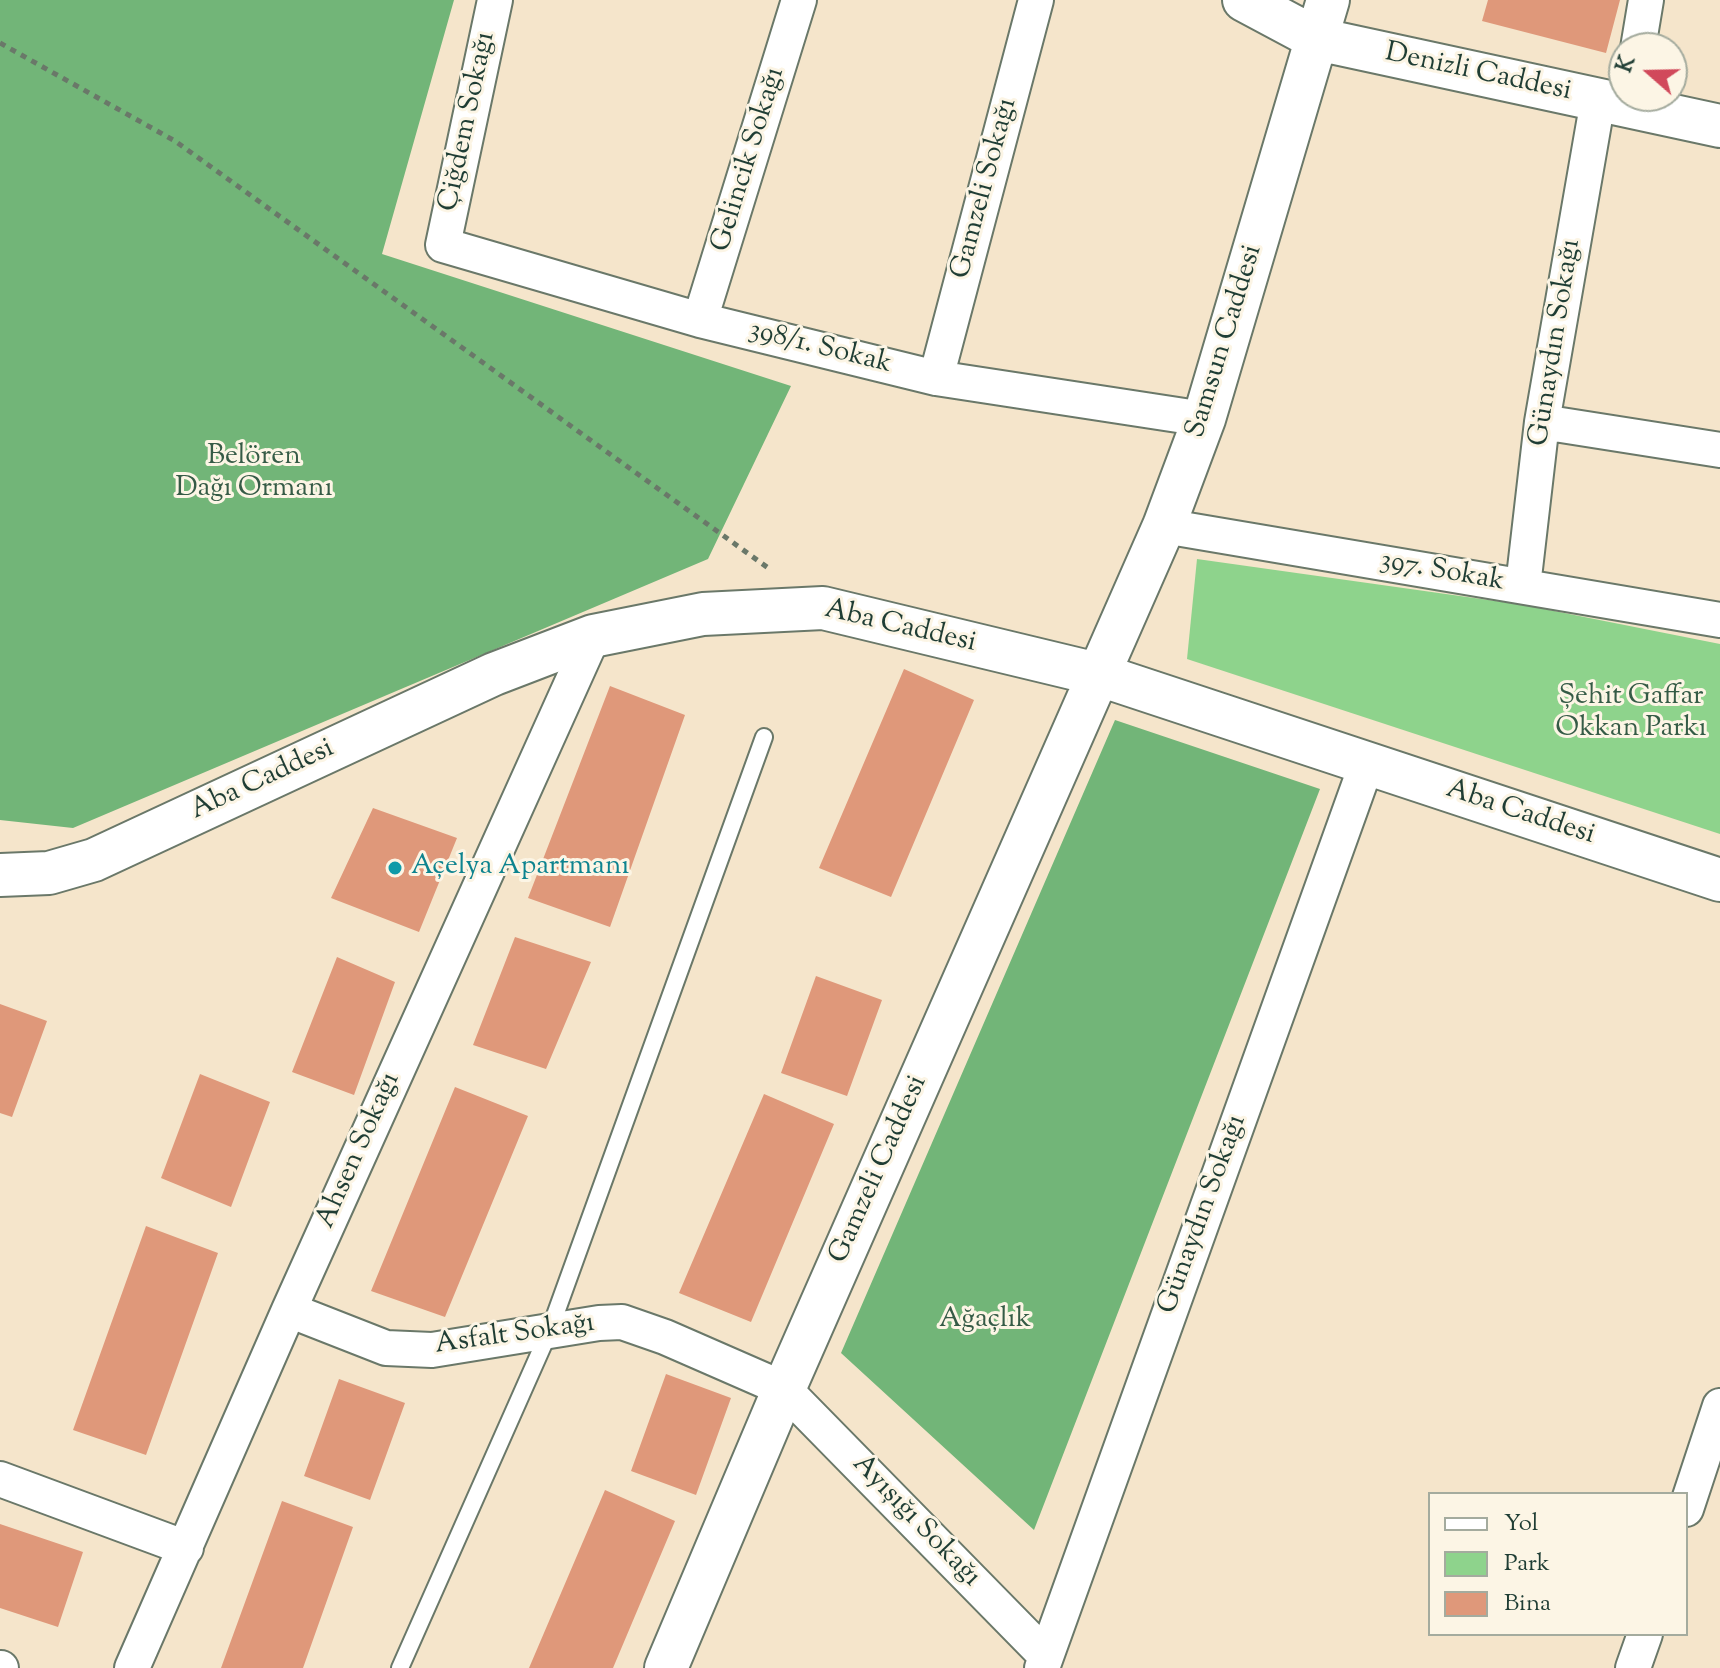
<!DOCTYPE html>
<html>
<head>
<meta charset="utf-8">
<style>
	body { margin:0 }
	#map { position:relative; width:1720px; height:1668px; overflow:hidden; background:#f5e5cb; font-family:"Sorts Mill Goudy",serif }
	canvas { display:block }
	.legend { position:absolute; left:1428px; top:1492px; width:260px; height:144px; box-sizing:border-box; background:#fcf5e5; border:2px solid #a4ab9e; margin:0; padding:10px 14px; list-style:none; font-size:24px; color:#1f3d34 }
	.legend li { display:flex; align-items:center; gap:16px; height:40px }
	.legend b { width:40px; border:2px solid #a4ab9e }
	.north { position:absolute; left:1608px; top:32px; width:80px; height:80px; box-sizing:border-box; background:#fcf5e5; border:2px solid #a4ab9e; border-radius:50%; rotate:290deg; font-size:22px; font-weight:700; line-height:32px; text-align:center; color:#1f3d34 }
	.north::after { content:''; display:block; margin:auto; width:28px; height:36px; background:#d1495b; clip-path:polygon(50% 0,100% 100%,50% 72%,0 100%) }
</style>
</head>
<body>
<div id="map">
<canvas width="1720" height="1668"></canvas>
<ul class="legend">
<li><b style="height:10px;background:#fff"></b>Yol</li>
<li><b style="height:22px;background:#8ed38c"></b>Park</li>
<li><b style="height:22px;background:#df987a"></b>Bina</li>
</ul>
<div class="north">K</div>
</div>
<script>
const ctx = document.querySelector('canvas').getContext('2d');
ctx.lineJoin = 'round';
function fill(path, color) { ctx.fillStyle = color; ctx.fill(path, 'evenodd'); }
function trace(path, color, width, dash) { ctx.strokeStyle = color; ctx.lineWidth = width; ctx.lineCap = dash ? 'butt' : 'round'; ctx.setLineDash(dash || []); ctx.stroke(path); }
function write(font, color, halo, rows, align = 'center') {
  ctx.font = font + ' "Sorts Mill Goudy",serif'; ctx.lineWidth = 6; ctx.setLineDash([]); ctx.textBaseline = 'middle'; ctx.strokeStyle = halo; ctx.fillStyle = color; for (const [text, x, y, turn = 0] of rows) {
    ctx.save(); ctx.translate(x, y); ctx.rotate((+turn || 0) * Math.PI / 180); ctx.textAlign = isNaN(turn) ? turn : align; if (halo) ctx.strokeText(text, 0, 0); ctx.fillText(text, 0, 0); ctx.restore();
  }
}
fill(new Path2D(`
	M1197,559L1524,605L1720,644V834L1187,659Z`), '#8ed38c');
fill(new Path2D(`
	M0,0H454L382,254L791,386L708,559L73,828L0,820Z
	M1115,720L1320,789L1034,1530L841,1353Z`), '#72b578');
fill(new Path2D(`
	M1488,0H1620L1606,53L1482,21Z
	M904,669L974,700L891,897L819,868Z
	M610,686L685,715L610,927L528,898Z
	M373,808L457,838L419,932L331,898Z
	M515,937L591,962L546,1069L473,1045Z
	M337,957L395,982L354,1095L292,1072Z
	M816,976L882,1000L847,1096L781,1073Z
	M0,1004L47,1021L12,1117L0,1113Z
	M200,1074L270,1102L231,1207L161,1178Z
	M455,1087L528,1116L445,1317L371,1291Z
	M764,1094L834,1124L751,1322L679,1293Z
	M146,1226L218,1253L146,1455L73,1430Z
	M666,1374L731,1398L696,1495L631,1471Z
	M339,1379L405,1403L370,1500L304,1476Z
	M605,1490L675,1521L613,1668H529Z
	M282,1501L353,1527L303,1668H221Z
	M0,1524L83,1552L58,1627L0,1608Z`), '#df987a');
const service = new Path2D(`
	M400,1668L549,1332L764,737`);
const minor = new Path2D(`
	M495,0L443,245L700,320L936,378L1204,419
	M1638,48L1646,0
	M700,320L799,0
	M936,378L1036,0
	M1542,422L1720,450
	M1164,526L1720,620
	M1523,586L1542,422L1598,100
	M289,1310L386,1348L432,1350L599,1323L622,1322L665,1337L784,1389L1045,1655
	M0,1479L186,1548
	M1686,1509L1720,1406
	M0,1668H1
	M132,1668L289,1310L593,636
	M1042,1668L1367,763
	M1633,1668L1645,1634`);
const tertiary = new Path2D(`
	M1244,0L1317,39L1720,126
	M0,875L49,873L94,860L494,674L593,636L703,614L823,608L1097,674L1720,880
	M666,1668L784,1389L1164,526L1204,419L1328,0`);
trace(service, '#6a7869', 20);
trace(minor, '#6a7869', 38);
trace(tertiary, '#6a7869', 46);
trace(new Path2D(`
	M0,43L175,141L771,570`), '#6a7869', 5, [6, 6]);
trace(service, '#fff', 16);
trace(minor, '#fff', 34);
trace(tertiary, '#fff', 42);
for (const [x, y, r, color] of [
	[395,868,8,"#0f9aa8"]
]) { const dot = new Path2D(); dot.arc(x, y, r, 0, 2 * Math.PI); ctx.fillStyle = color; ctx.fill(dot); trace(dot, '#fcf5e5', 3); }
write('28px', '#1f3d34', '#fcf5e5', [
	["Denizli Caddesi",1478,74,12],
	["Çiğdem Sokağı",469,122,-78],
	["Gelincik Sokağı",750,160,-73],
	["Gamzeli Sokağı",986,189,-75],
	["Samsun Caddesi",1226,342,-73],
	["Günaydın Sokağı",1557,343,-81],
	["398/1. Sokak",820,349,14],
	["397. Sokak",1442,573,10],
	["Aba Caddesi",900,628,13],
	["Aba Caddesi",263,781,-25],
	["Aba Caddesi",1520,814,18],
	["Ahsen Sokağı",360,1151,-66],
	["Gamzeli Caddesi",880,1170,-66],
	["Günaydın Sokağı",1204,1215,-70],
	["Asfalt Sokağı",515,1336,-8],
	["Ayışığı Sokağı",915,1522,46]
]);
write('28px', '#355b46', '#fcf5e5', [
	["Belören",254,458],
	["Dağı Ormanı",254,490],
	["Şehit Gaffar",1631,698],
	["Okkan Parkı",1631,730],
	["Ağaçlık",985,1321]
]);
write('28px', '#0d838f', '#fcf5e5', [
	["Açelya Apartmanı",411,868]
], 'left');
</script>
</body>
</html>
